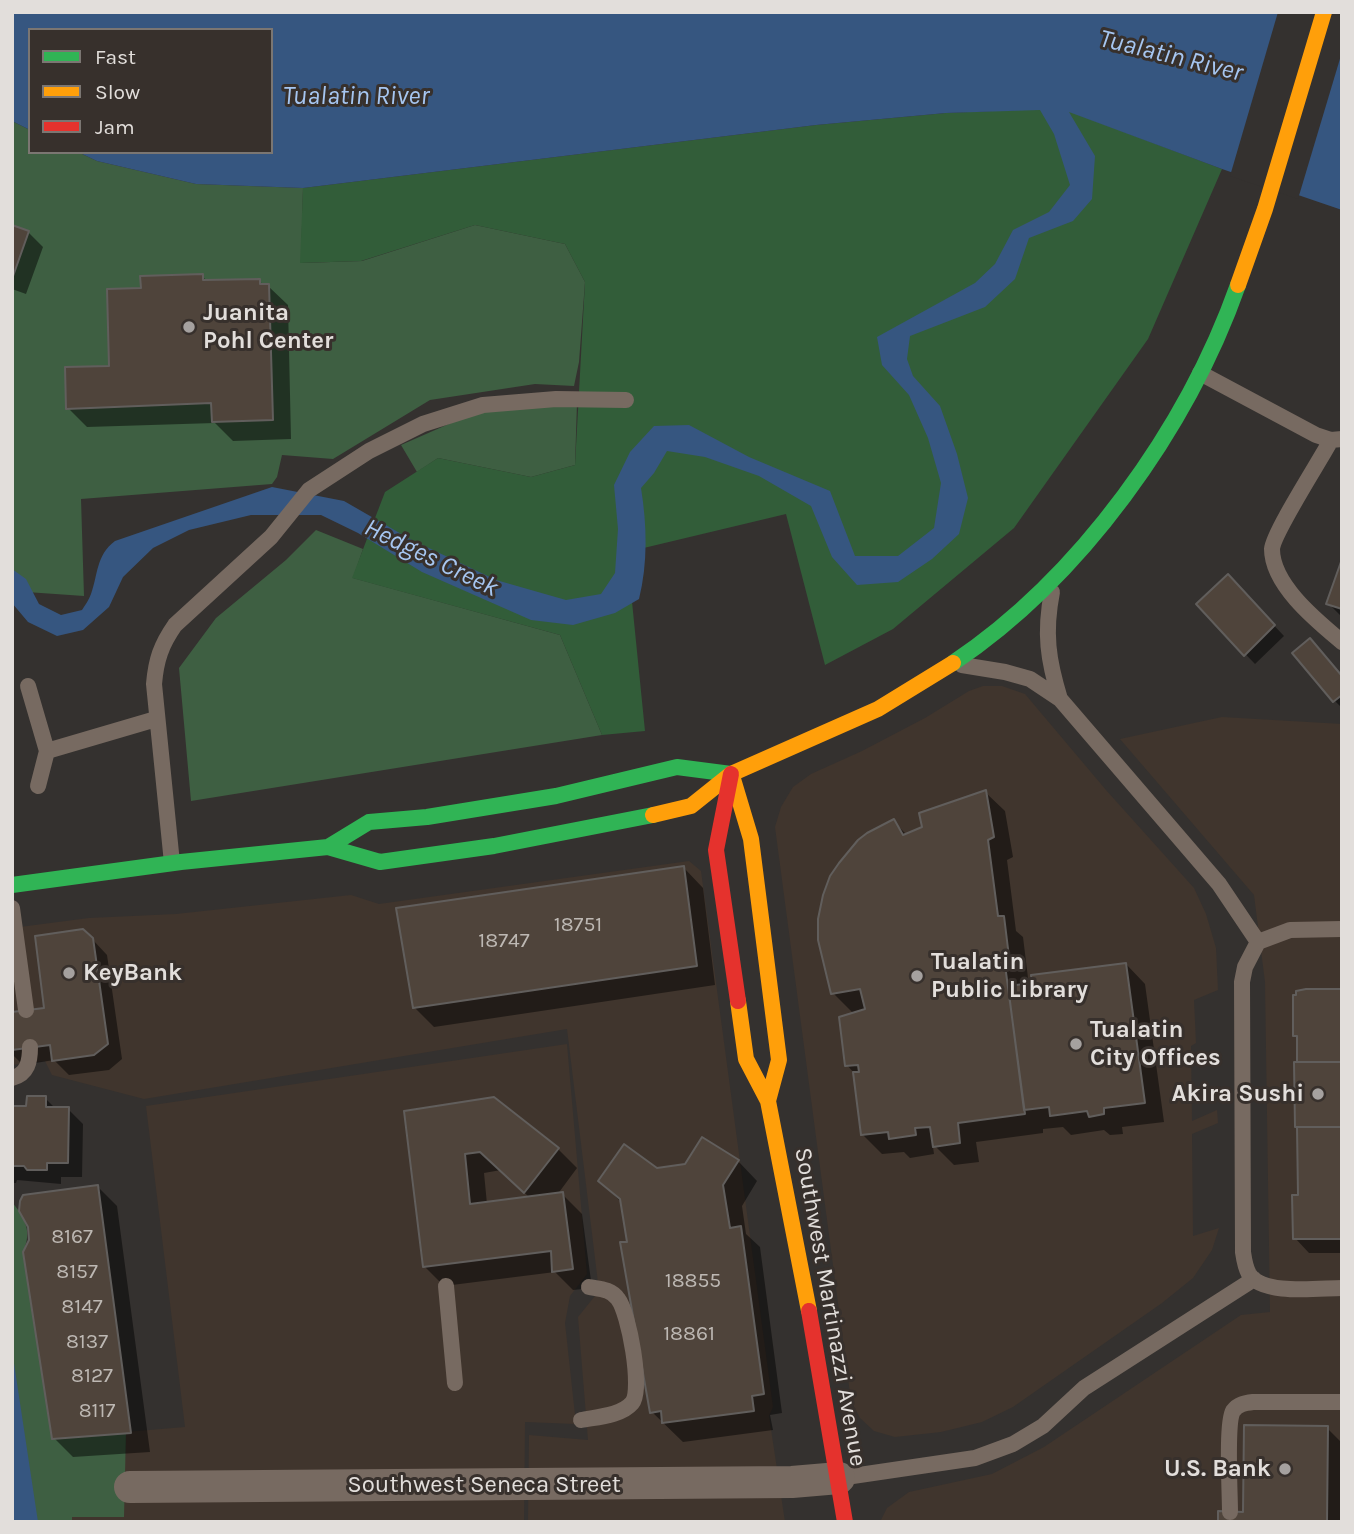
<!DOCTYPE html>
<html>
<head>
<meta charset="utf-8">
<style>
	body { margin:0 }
	#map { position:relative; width:1354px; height:1534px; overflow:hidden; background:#34312f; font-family:Karla,sans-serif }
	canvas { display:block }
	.frame { position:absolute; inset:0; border:14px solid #e2dedb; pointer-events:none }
	.legend { position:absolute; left:28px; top:28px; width:245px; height:126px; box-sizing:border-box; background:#37302c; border:2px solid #7b7672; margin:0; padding:9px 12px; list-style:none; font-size:21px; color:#e2dedb }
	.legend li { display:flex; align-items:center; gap:14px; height:35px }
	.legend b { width:35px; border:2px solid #7b7672 }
</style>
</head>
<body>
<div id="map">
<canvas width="1354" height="1534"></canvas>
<div class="frame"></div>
<ul class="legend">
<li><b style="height:9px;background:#30b455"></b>Fast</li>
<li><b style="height:9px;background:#ff9f0a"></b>Slow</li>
<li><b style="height:9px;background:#e5322d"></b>Jam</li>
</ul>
</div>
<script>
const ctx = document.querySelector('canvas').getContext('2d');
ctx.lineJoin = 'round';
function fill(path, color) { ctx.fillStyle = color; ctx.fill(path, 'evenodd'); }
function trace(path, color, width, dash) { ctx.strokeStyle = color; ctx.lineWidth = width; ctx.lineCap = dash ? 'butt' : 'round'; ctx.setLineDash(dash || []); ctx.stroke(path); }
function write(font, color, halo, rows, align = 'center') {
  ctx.font = font + ' Karla,sans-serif'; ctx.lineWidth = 6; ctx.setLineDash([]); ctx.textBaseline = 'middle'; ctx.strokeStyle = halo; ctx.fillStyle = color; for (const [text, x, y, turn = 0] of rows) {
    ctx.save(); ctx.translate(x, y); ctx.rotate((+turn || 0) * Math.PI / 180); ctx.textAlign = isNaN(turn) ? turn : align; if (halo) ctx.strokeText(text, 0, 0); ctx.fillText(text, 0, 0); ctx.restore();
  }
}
fill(new Path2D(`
	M983,686H1002L1025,694L1106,790L1194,888L1206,914L1216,948L1218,990L1194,1000L1196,1043L1191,1046L1192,1121L1217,1110L1218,1123L1192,1134L1193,1236L1219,1228L1212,1250L1193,1278L1162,1303L1013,1407L982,1422L941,1432L895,1437L874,1431L860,1418L851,1401L775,827L781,807L793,787L811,774L862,751L925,718L969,691Z
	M1222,717L1342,724V1522H880L887,1508L909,1492L992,1474L1044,1447L1241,1315L1270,1312L1265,982L1254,895L1120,739Z
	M689,861L701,871L773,1407L769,1416L785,1522H528L529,1435L588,1440L578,1317L599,1291L567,1029L144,1099L52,1075L45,1061L12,1065V928L89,918L176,914L351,895L379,904Z
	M567,1044L587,1274L570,1296L565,1323L576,1424L525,1422L524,1522H72L71,1517L123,1516L126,1432L185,1427L146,1106Z`), '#40352d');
fill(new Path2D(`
	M12,121L30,130V152H78L97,161L196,184L303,188L301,263L362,261L475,225L565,244L585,282L579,362L574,386L535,384L430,400L333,459L282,455L277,477L272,484L81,499L84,596L12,591Z
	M577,403L575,465L531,477L438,458L417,472L401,445L476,412Z
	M316,530L363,549L353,578L560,635L602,735L191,801L179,668L216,618L286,560Z
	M12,1202C26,1219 32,1232 23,1252L52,1438L126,1432L124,1517H72V1522H12Z`), '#3e5f42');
fill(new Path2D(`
	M1061,108L1222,169L1148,339L1014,528L893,629L825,665L786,514L627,552L645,731L602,735L560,635L352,578L385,492L438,458L531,477L575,465L585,282L565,244L475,225L361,261L300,263L303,188L816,125L946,113Z`), '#325d39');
fill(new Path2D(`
	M12,12H1342V210L1222,169L1069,112L1095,156L1092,199L1073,221L1029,238L1015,279L985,307L910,336L907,359L913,376L940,406L957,454L968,498L959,534L932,559L898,582L857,585L832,557L811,506L759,476L705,457L667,451L654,473L641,488C647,525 648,563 639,599L615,613L573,625L531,620L422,572L358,533L321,515H251L189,530L153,548L123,577L109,607L83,630L57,636L28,622L12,603V569L26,579L39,604L61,615L82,610C85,605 89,600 91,594C98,575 96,555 115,541L272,487L344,501L410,539L496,580L566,600L601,594L615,573L618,529L614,485L630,452L654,426L689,425L749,457L830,491L855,556H898L934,528L941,483L928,438L909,395L882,365L877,337L975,283L995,264L1013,230L1049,212L1070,185L1054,134L1040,110L946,113L816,125L303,188L196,184L97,161L78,152H271V30H30V130L12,121Z
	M12,1350L38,1522H12Z`), '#365680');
fill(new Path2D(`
	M1278,12H1342V52L1298,199L1230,176Z`), '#34312f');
fill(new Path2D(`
	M12,226L28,232L43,247L26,294L12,289Z
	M202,276L208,282L259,280L264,286H268L288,305L291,439L233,441L215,423L87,427L68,408L111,367L142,290Z
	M1342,564V617L1328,603Z
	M1228,577L1284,636L1255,664L1198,605Z
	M1295,653L1342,677V708L1335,701Z
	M985,792L1005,811L1013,857L1007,860L1016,931L1023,937L1029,986L1126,964L1145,984L1164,1122L1122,1127L1123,1134L1110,1135L1104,1130L1071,1135L1063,1127L1043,1129V1133L976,1142L979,1162L954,1165L936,1147H933L934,1154L910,1158L904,1152L882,1154L863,1135L854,1073L847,1065L854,1014L833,993L893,821L907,835L924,828Z
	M684,868L703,888L715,985L434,1027L414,1007Z
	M92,939L107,955L122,1059L109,1070L69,1075L54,1060L23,1065L12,1054V1013L46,1009Z
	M1342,991V1253H1309L1295,1238L1300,1197L1298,1039L1295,1035Z
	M45,1098L56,1109H68L83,1124L82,1177H61V1184L17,1180L16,1183H12V1108H28Z
	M406,1112L558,1149L577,1168L557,1195L562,1194L582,1214L592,1288L573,1290L555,1272L444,1286L425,1267ZM501,1170L530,1198L487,1204L484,1173Z
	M738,1161L757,1181L742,1206L746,1234L760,1247L782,1413L770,1415L773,1430L683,1442L652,1412L622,1203L600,1181L656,1169Z
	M98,1187L117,1206L150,1452L73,1457L54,1438Z
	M1327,1428L1342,1443L1341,1522H1220L1245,1514Z`), '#0007');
const building = new Path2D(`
	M12,225L29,231L12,279Z
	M203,274V280L260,279V284H269L273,420L212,422L211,403L66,409L65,367L109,366L107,289L141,288L140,276Z
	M1342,559V609L1326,604Z
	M1228,574L1275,625L1244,656L1196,604Z
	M1310,638L1342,676V695L1333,702L1292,653Z
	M986,790L994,837L988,840L998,916H1004L1010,965H1005L1025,1114L958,1123L960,1143L933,1147L930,1127L915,1128L916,1135L889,1139L888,1132L861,1135L853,1072H859L858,1065L845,1066L839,1017L865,1009L860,989L831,994L818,940V919L823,895L830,876L839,863L858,840L867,833L894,819L903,835L922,827L919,813Z
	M684,866L697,966L413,1008L396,908Z
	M83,929L93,938L108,1044L94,1055L52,1061L50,1045L12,1050V1012L44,1008L35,936Z
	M1126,963L1145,1103L1104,1108V1114L1089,1117L1087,1111L1050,1116L1049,1107L1024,1110L1008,986L1032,983L1031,975Z
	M1306,989H1342V1062H1297V1036H1293V995H1296V991Z
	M1294,1062H1342V1127H1295Z
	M27,1096H46V1107H69L68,1163H47V1170H27L24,1166H12V1106H26Z
	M494,1097L559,1148L524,1193L480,1152L465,1154L470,1204L563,1192L573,1269L552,1272L551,1251L423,1267L404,1111Z
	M1297,1127H1342V1239H1293L1292,1195H1298Z
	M702,1137L739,1160L723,1185L730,1228L741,1226L764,1394L752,1396L754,1411L662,1423L661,1411L650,1413L620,1242H627L620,1199L598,1181L624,1144L657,1168L685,1164Z
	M98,1185L131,1433L52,1439L23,1252L29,1240L28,1227L19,1211L20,1201L23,1195Z
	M1244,1425L1328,1426L1327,1522H1218V1511L1243,1512Z`);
fill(building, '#4f443b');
trace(building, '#615e5c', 2);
trace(new Path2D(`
	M1200,373L1316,435L1331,440L1342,439
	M1331,440C1321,459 1273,533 1272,549C1272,585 1317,621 1342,642
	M1052,592C1044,633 1048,660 1060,699
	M962,665L1005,672L1030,679L1060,699L1219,884L1258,942
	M28,686L47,751
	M38,786L47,751L156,719
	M172,863L154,684C156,660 161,645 175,625L271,537L309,490L369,451L423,424L483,405L556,399L626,400
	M12,908L26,1010
	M1342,929L1290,930L1258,942L1245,967L1242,982L1243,1252C1244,1259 1245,1267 1249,1274C1263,1296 1319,1288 1342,1288
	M12,1078C28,1074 30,1061 30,1047
	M446,1286L455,1383
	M581,1420C596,1417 621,1416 632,1403C643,1390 629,1313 618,1299C611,1289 600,1289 589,1287
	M839,1478L975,1458L1013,1444L1043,1426L1084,1388L1254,1279
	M1230,1512C1230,1494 1226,1423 1233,1411C1238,1404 1245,1403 1253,1402H1342`), '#776a61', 16);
trace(new Path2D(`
	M130,1487L792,1482L839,1478`), '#776a61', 32);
trace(new Path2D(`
	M953,663C1080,578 1187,429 1238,285
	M328,847L369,822L427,817L556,796L677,767L731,774
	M12,885L181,862L328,847L380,862L494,846L653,815`), '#30b455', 16);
trace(new Path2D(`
	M1238,285L1265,209L1324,12
	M733,779L751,839L779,1060L768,1101
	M653,815L691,806L731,774L878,709L953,663
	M738,1001L746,1059L768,1101L809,1311`), '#ff9f0a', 16);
trace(new Path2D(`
	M731,774L716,850L738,1001
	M809,1311L845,1522`), '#e5322d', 16);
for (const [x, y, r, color] of [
	[189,327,7,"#a5a19f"],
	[69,973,7,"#a5a19f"],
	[917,976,7,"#a5a19f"],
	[1076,1044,7,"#a5a19f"],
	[1318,1094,7,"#a5a19f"],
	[1285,1469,7,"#a5a19f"]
]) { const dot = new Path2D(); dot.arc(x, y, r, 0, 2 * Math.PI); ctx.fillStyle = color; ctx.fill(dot); trace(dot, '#37302c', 2.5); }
write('21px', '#bdb8b3', null, [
	["18751",578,925],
	["18747",504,941],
	["8167",72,1237],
	["8157",77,1272],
	["18855",693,1281],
	["8147",82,1307],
	["18861",689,1334],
	["8137",87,1342],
	["8127",92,1376],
	["8117",97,1411]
]);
write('bold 24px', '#e2dedb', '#37302c', [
	["Juanita",203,313],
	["Pohl Center",203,341],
	["Tualatin",931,962],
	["Public Library",931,990],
	["KeyBank",83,973],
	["Tualatin",1090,1030],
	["City Offices",1090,1058],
	["Akira Sushi",1304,1094,"right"],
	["U.S. Bank",1271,1469,"right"]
], 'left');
write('24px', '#e2dedb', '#37302c', [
	["Southwest Martinazzi Avenue",830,1307,80],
	["Southwest Seneca Street",484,1485]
]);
write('italic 26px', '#a6c6f1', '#37302c', [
	["Tualatin River",1171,56,14],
	["Tualatin River",356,97],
	["Hedges Creek",431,558,26]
]);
</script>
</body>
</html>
